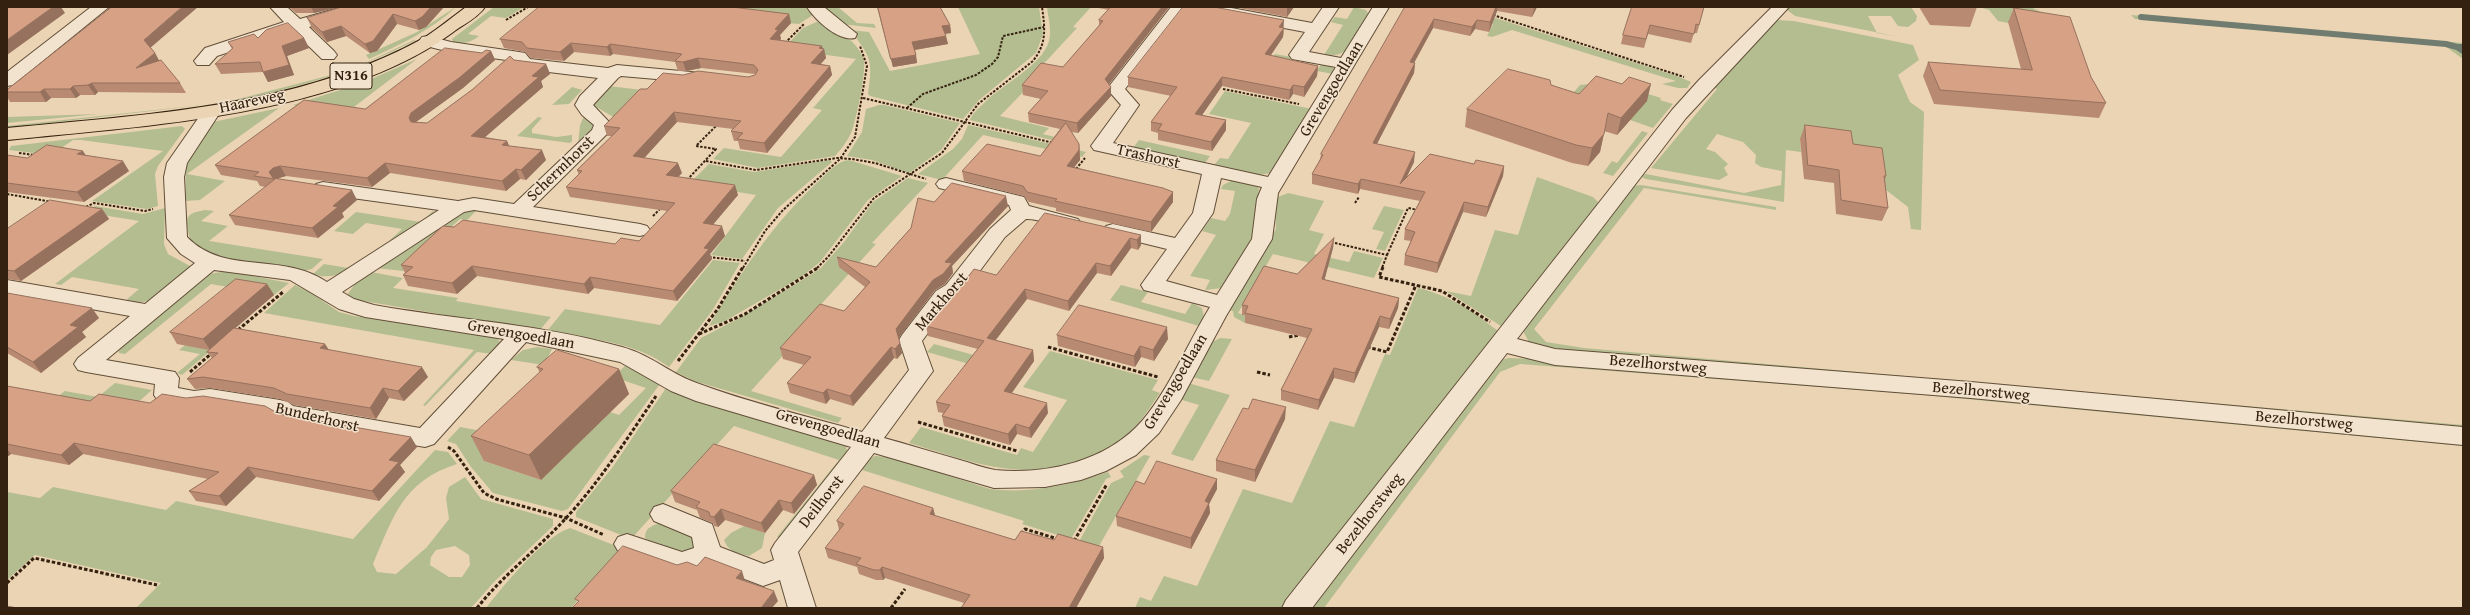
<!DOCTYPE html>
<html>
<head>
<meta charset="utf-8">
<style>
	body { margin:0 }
	#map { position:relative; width:2470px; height:615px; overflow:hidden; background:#ebd4b4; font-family:"Gentium Book Plus",serif }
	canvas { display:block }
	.frame { position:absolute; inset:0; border:8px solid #34210f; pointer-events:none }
</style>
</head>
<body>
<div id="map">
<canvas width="2470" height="615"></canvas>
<div class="frame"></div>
</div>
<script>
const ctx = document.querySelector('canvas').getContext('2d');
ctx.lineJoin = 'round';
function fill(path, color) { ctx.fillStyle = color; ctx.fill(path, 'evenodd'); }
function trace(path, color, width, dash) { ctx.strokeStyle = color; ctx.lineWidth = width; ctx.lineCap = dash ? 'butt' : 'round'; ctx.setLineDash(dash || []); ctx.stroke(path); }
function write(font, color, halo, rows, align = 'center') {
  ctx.font = font + ' "Gentium Book Plus",serif'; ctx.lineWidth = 3; ctx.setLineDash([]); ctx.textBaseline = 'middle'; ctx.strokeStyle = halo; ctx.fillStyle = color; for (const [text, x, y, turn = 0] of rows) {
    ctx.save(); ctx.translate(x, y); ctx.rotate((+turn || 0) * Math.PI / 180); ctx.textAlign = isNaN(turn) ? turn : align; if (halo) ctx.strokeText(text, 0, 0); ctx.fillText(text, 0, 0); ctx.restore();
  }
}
fill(new Path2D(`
	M456,7C432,30 399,45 369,59L366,55L417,32Z
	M494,7H524L506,18L491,16L468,34L479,36C470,43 464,44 453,42L452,39Z
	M614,7L713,13L755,7H811L813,15L799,24Z
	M820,7H838L857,23L874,24L876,28L842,24Z
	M958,7H1039L1043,34L1036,53L979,100L963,119L870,96L868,94C873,60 871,57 850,30L869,32L890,71L980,54Z
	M1047,7H1091L1073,27L1077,28L1037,71L1034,81L1000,116L1049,128L1043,134L1071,141L1068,144L970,120C972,114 978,109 983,104C1001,85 1042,66 1049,41C1052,30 1048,17 1047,7Z
	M1354,7L1366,10L1369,15C1357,34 1351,60 1324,55L1343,25L1331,22L1335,17L1347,19Z
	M1788,7H1911L1917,16L1916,21L1908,27L1898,26L1891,16H1868L1877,33L1900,37L1795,16L1787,10Z
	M1979,7H2030L2055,18L2060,33L1998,21L1989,10Z
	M1483,14L1677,76L1691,82L1687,88H1678L1662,84L1676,81L1512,30L1492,37L1487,36L1493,24L1483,20Z
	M2131,15L2463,43V59L2445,46L2135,19Z
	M821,20C829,22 835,27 842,33C851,40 861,49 864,61C866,73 856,122 851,133C847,142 841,149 835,156L758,168L713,159L724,148L781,157L822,110L813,108L856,59L783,49L803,28Z
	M1777,20L1794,21L1913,45L1919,60L1898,75L1910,102L1924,112L1921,230L1911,229L1908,207L1886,190L1883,162L1800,139L1801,152L1786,150L1784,202L1646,179L1639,176L1646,174L1744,193L1781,185L1782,171L1761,167L1755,163L1756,155L1743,142L1717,134L1706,149L1715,152L1728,164L1724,168L1728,175L1719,180L1651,168L1717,89L1711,86Z
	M414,40H416C355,72 291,90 223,103L335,74L363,64Z
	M1275,54L1292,57L1288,63L1318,69L1322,63L1332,66L1335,71L1333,74L1270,62Z
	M417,59L346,113L293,105L362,83Z
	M1609,82L1661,98L1660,100L1673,104L1653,128L1630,120L1622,129L1582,95L1574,92L1580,85Z
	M608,86L651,91L620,121L593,105Z
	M572,87L582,90L569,104L552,105Z
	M1225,91L1312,109L1271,173L1259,175L1214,165L1220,158L1228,159L1251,123L1209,114Z
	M211,104L7,128V126Z
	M879,105H884L960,123L941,150L909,173L872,160L847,156L862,132L866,109Z
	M279,108L187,174L225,181L200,200L185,201L186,163L213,122Z
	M99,114L7,123V117Z
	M585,114L594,123V127L578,144L580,125Z
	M538,117L542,118L532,129V133L556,137L572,135V141L570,143L517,136Z
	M968,125L1086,152L1082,157L983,135L942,180L918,174L953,149L962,139Z
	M182,126L185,129L158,166L155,174L158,206L147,209L92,201L163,151L81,140H73L51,155L9,150L11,146Z
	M1642,131L1648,133L1613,176L1603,173L1612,161L1617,163Z
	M1139,140L1210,156L1205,163L1133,148Z
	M830,160L832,162L778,208L742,259L711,255L756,195L689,184L709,164L754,172Z
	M849,160L902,176L868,200L820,262L801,277L725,321L709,326C742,271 772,224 820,180C828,172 837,161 849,160Z
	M1537,177L1593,197L1599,203L1501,326L1446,291L1471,296L1495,230L1518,235Z
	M908,178L928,183L872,243L876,244L815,311L821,313L751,391L842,418L838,423L694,381L676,372L701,338L745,315L820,269L844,242L873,202Z
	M1233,180L1252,183L1259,188L1254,234L1222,288L1205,290L1210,280L1190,276L1216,235L1202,231L1211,218L1225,221L1230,214L1235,191L1221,189L1223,185Z
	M1641,185L1776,207V210L1644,188L1534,329L1546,342L1584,348L2463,425V431L1561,352L1530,344L1522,329L1632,186Z
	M1288,193L1324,201L1309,230L1324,234L1314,254L1349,262L1354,251L1383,258L1374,278L1273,254L1238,313L1248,316L1245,323L1234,317L1233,311L1228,310L1276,229L1275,202L1278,197Z
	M95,206L143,214L165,208L164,244L168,254L190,266V270C167,290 158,307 125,301L139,289L72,277L61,285L55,284L139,221L85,212Z
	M1384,206L1404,210L1385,251L1376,249L1384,232L1372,229Z
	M205,210L214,211L201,221L228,226L209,241L323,259L312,269L303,271C275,262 221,262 198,249C190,244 187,231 187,222C187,212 198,212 205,210Z
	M468,210L476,211L467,220L460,219L403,271L376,268L457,213Z
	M433,211L437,213L395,240H390L402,229L366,223L353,234L334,231L356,212L421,222Z
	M713,260L740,263L712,311L669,367C634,341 588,339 547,331L565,309L660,325Z
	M324,264L354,269C339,275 328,279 313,274Z
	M228,271L289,283L274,295L211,284L125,354L119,353L118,349L208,274Z
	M371,272L403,278L393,288L458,298L456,301L551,317L539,331L352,299L347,295L355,284Z
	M295,285L311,293L339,312L354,316L495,338L499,340L500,346L493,354L477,352L425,406L423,405L474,350L264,313Z
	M1121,285L1148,292L1141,302L1185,314L1192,303L1202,308L1204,317L1199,326L1110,300Z
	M1418,288C1451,296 1471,310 1498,331L1283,608H1135L1140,597L1151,601L1164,576L1197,586L1243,489L1292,503L1330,421L1354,427L1385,354L1390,355Z
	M1220,338L1232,339L1209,381L1191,377L1210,343Z
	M934,344L1028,370L1022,379L927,352Z
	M185,345L211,350L182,375L177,373L200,354L179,350Z
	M537,347L552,349L544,365L511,360L523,350Z
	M1050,351L1158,380L1152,390L1160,393C1150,407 1141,422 1129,434C1114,447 1096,456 1078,462C1017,482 967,460 909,443L921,427L1017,455L1021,448L1033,452L1067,400L1023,387Z
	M1508,358L1540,359L2463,441V446L1924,395L1520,364L1500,372L1324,608H1312L1486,376L1498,361Z
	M625,366L660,384L568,509L562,511L493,493L471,467L456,444L447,441L460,427L503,435L484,461L541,480L610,412L619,415L646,388L613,377Z
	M115,383L152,390L136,404L98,406L56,398L65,391L98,397Z
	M1188,383L1230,395L1193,461L1171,454L1199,405L1179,399Z
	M666,388L846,446L848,455L780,538L777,537L839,460L734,426L631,539L576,517V512L612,468Z
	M435,450L448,452L457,464C403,481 393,517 373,564L377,572L396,574L427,547L449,519L446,498L449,487L465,477L481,499L553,519V526L494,582L471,608H136L161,583L35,555L7,580V492L40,498L53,487L166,510L176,501L353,539ZM455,546L469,555L470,565L462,577H449L430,565L431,557L436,550Z
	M1144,455L1150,456L1094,555L1075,549L1111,483L1124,477L1120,471Z
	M875,456L890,457L990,489C1031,494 1069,485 1108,472L1111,477L1106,479L1071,539L1022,524L1024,521L859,469L867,460Z
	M657,524H669L694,538L696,548C679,555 659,548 645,538C645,529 649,527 657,524Z
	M744,526L765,533L762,548L749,556C738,553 729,553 724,540L731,533Z
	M570,528L624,549L571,608H486C503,586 544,536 570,528Z`), '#b4bd90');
trace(new Path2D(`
	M2141,17L2446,44L2457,47
	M2463,47H2457L2463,51`), '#707c70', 6);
const minor = new Path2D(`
	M91,7H109L13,85L7,86V72Z
	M270,7H287L300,19L342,7H366L364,10L309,27L334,51L337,55L334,59H322L293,31L217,56L209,65H197L194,61L205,48L284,22Z
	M807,7H824L857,34L855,38C839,42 815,20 807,7Z
	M1171,7H1188L1125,89L1139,105L1113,143L1268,177L1336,67L1292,59L1289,55L1305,32L1200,12L1194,10L1192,7H1226L1312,23L1323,7H1339L1309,52L1341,58L1373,7H1389L1278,193L1272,239L1226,316L1181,400L1159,433L1136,455L1106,471L1081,480L1045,487L994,488L874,453L798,552L816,608H788L780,580L763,586L708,565L682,574L618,551L614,544L618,537L627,534L682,552L694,548L692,537L654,521L650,514L654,507L663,504L712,524L720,547L764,564L774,560L771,550L775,543L851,447L696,401L671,391L620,362L526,342L434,444L425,447L286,423L278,420L273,415L210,405L194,407L158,401L154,395L155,384L86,372L78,370L74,364L78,358L130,316L7,294V280L145,304L195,263L181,254L167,238L164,177L167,163L206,107H218L221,111L187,163L184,177L187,237C225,276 281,251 327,282L439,210L323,194L316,192L313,188L316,184L323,182L458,201L474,198L514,204L592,130L594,125L582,115L575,105L580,96L598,78L524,69L518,68L513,61L450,52L422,45L419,41L422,37L428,36L451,42L519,52L525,53L530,59L608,68L617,65L691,72L697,73L700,77L697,81L691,82L621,76L618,78L593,105L612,125L609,132L533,207L640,224L647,226L650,230L647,234L640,236L474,210L464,212L342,292L354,299L374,305C457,320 541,324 622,347C651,355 668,372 694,382C749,403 807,416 862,432L909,370L899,340L902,335L936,291L946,285L990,229L1011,210L1009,205L939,188L936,184L939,180L946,178L1024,197L1029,206L1078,219L1081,223L1078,227C1061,232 1044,218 1026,219L1005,237L962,295L952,301L922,341L933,371L884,438C910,445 935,453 960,460C971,463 983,468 995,470C1047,475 1107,461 1142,421C1170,388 1187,344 1210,307L1144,290L1141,285L1167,249L1106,234L1103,230L1106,226L1113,224L1175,238L1193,213L1202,174L1094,150L1091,146L1121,105L1107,89ZM1221,178L1262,187L1257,199L1252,239L1217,295L1166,281L1213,213ZM214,270L290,280L339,309L365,317L504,339L420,428L293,406L288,402L280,400L210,389L194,391L178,388L179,378L175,372L106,360Z
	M1772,7H1789L1686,118L1517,339L1555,349L1971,382L2463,427V445L1971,398L1555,365L1507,353L1312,608H1282L1286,600L1672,110L1699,80Z`);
const major = new Path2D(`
	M466,7H485C478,18 462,25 452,33C338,116 145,126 7,140V128C147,114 296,108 422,39C437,30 452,17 466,7Z`);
trace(minor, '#624e38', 2);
trace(major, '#34210f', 2);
trace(new Path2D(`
	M736,8L746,7
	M1493,15L1684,77
	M506,20L528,7
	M785,43L804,24
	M1223,89L1299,104
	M863,98L1054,143
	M907,108L923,94L976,75L992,64L998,57L1003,36L1044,27
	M19,153L34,155
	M706,161L756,170L837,158L852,159L875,163L926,179
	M1076,169L1085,158
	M687,180L716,149L696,146L716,126
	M7,194L52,202
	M1355,203L1359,197
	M86,207L94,203L145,211L153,209
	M653,216L661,208
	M1335,243L1387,255L1382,268
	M1387,255L1408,208L1418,210
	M709,257L745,261
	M743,268L765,231L783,210L840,159L855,137L867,66L860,46
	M817,268L828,257L874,198L942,153L978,104L1033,61C1047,43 1045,29 1042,7`), '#34210f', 2, [2.5, 1.5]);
trace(new Path2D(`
	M1383,267L1379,277L1442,291L1490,322
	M238,330L283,292
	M699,334L745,314L819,267
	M1289,337L1299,335
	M1048,347L1158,377
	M1367,347L1387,352L1416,285
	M678,361L717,310L743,267
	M190,372L212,353
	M1257,372L1270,375
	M918,422L1017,451
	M448,447L454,451L484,493L496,499L566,518L604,535
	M1021,534L1025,529L1058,539
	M1074,541L1107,484
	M7,583L34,558L157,585
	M477,608C504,574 538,549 567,517C601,480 628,437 656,396
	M891,608L905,589`), '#34210f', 3, [3.5, 2]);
fill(minor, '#f2e3ce');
fill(major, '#ebd4b4');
fill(new Path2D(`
	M289,7H340L314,13H296Z
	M444,7L426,27L419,30L397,24L377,51L370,53L346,36L327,42L312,28L307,18Z
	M877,7H940L950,25L951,33L945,34L948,44L915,50L917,63L893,67Z
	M1093,7H1169L1109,84L1111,87V96L1078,133L1071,132L1079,144L1080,154V160L1074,167L1173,192V202L1151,232L1056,211V208L1029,202L1024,196L964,181L962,171L1040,156L1060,129L1029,122L1028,113L1041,99L1023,95L1022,85L1063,67L1099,26V20L1109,10Z
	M1234,7H1294L1287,17Z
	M1405,7H1537L1532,17L1497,11L1489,32L1475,29L1470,36L1433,28L1414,63H1415L1414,73L1377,144L1414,162L1407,176L1474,164L1504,166L1503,176L1486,217L1463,212L1437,273L1404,265L1405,255L1411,241L1404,240L1405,229L1420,201L1360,189L1358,194L1312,184V174L1320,159L1321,154Z
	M1632,7H1704L1697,33H1694L1691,43L1648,34L1644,48L1621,44L1623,35Z
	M1919,7H1977L1970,27L1930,25Z
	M737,8L789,14L791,23L780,35L781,39L780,40L824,49L826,58L821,64L830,66L832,75L767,153L740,149L738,141H734L731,131L733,129L677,122L644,158L682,173L678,177L738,195L713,224L725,236L710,254L712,259L677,301L594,288L588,294L477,276L457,294L408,286L403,275L405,273L401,265L454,227L615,244L639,241L667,211L570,197L566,187L579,175L577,170L612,136H607L604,126L647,89L683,75L748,77L755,75V74L701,68L686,71H678L675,62L613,54L610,56L574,52L564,61L531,58L525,52L504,48L500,39Z
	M2014,8L2091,77L2106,103L2099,118L1934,104L1923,76L1928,62L2021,69L2008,22Z
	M1284,30L1283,37L1270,56L1318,66L1317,76L1304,97L1293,94L1289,100L1222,86L1202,115L1226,120V130L1212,151L1158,140V133L1151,131V122L1171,96L1128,87V77Z
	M258,38H304L309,48L287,56L294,75L268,82L263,72L221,74L215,64L232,49L228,42Z
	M151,48L155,53L159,61L180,83L186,93L98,92L95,95H80L76,98H51L46,102H10L7,97V90Z
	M491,51L495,60L463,88L416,122L427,123L514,60L546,64L550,74L541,81L543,87L485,137L507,141L509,146L546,160L526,180L520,179L506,191L390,173L372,187L286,176L279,178L277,179L357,200L342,213L344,217L318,238L235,225L229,215L266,187L260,186L257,181L221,175L215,165L365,109L482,53Z
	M1551,85L1579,94L1647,101L1617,135L1604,131L1600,152L1588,166L1572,163L1465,127L1467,109Z
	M1805,125L1853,144L1886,176L1885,180L1888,208L1882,221L1836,214L1834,183L1804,179L1800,139Z
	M7,155L27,158L86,155L129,171L84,202L7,192Z
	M934,202L1008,206L952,266L953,273L945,284L935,290L898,338L902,353L897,359L894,358L853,406L830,399L826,404L790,393L787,383L804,365L783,359L780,348L844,311L865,287L839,267L837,257L876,267Z
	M102,209L109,219L21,281L7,279V229Z
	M1141,235V245L1138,250L1131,248L1111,276L1097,273L1069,311L1027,299L995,340L1033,350L1034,361L1012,393L1048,413L1031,438L1017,434L1010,445L944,426L942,416L943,413L938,412L936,402L978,349L928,336L926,326L996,275Z
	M1334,238L1333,248L1324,280L1399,298L1398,308L1389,329L1379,327L1354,383L1334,378L1318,410L1281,400V390L1307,338L1245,323V315H1242V305L1297,274Z
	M267,284L274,295L235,328L325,344L329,350L428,377L404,401L389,398L376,419L294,405L280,399L210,388L195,389L187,379L212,358L207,352L209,350L177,344L170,332Z
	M7,293L99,318L82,332L86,337L41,373L7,353Z
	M1057,335L1168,339L1154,361L1141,357L1135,367L1058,346Z
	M537,367L619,369L629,394L541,480L484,461L471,436L540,373Z
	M7,386L90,401L150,403L279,414L417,447L400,465L405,472L379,501L256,477L226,506L196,501L189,491L208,479L83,454L69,465L11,454L7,457Z
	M1285,419L1255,482L1216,471V460Z
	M814,475L817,485L794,514L783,510L765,533L725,520L718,527L714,526L713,523L700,518L697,510L675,502L671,491Z
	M1217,479V489L1209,504L1210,513L1191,549L1117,526L1116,516L1144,484Z
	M933,508L935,516L1015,540H1054L1103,547L1104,558L1076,608H961L964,603L885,578L883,580H876L859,574L857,567L828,558L825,548L839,530L837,521Z`), '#b88a72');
fill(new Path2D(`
	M53,7H61L65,13L7,55V40Z
	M182,7H198L149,49L144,40Z
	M311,7H340L314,13Z
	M431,7H444L426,27L419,30L415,21Z
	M1162,7H1169L1106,88L1105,79Z
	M1288,7H1294L1287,17V8Z
	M1496,7H1497V11L1489,32L1490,22Z
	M1534,7H1537L1532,17L1534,8Z
	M393,14L397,24L377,51L370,53L365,44Z
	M789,14L791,23L780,35L781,39L772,48L770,39L775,29Z
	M1434,19L1433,28L1409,72L1410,62Z
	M1284,20L1283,37L1265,64V54L1279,27Z
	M1477,20L1475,29L1470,36L1472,27Z
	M950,25L951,33L943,34L942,26Z
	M341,26L346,36L327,42L322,32Z
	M946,36L948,44L914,50L912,42Z
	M304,38L309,48L287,56L294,75L268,82L263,72L282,46Z
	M571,43L574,52L564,61L560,52Z
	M610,44L613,54L610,56L607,47Z
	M822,46L823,50L824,49L826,58L813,72L811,63L819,48Z
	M491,51L495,60L463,88L416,122L414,128L409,118L411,113Z
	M155,53L160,62L136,68Z
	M916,55L917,63L893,67L891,59Z
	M698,58L701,68L686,71L683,62Z
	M1415,63L1414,73L1372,153L1373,143Z
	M546,64L550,74L541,81L543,87L476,145L471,136L532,76Z
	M830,66L832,75L767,153L764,143Z
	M1318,66L1317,76L1304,97V87Z
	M1222,77V86L1196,124L1195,114Z
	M92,83L98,92L95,95L88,85Z
	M1651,84L1647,101L1617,135L1621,118Z
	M1293,85V94L1289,100L1290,90Z
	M73,86L80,95L76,98L70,89Z
	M1111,87V96L1078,133L1077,123Z
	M44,89L51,98L46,102L40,92Z
	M674,112L677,122L637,166L633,156Z
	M1226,120V130L1212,151L1211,142Z
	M1604,134L1600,152L1588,166L1592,148Z
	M507,141L511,150L502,145Z
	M1079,144L1080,160L1068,175L1067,166Z
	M542,150L546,160L526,180L521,170Z
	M83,151L89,160L77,154Z
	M1415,152L1414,162L1402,187L1400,184Z
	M123,161L129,171L84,202L77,192Z
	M385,163L390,173L372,187L367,178Z
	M678,163L682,173L670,185L666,175Z
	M280,166L286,176L279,178L276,181L275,179H273L269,172L273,168Z
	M1504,166L1503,176L1486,217L1488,207Z
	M516,169L520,179L506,191L502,181Z
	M1361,179L1360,189L1358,194V184Z
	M735,185L738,195L706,233L703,223Z
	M352,190L357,200L342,213L344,217L318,238L312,228L333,206Z
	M1173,192V202L1151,232V222Z
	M1006,196L1008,206L952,266L953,273L945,284L935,290L898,339L896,329L933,280L945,262Z
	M1464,202L1463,212L1437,273L1438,263Z
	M102,209L109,219L21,281L14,271Z
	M722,226L725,236L710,254L712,259L677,301L673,291L704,248Z
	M1141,235V245L1138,250L1137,240Z
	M1130,238L1131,248L1111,276L1110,266Z
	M1334,238L1333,248L1322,289V279Z
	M1096,263L1097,273L1069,311L1068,301Z
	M472,266L477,276L457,294L452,283Z
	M590,277L594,288L588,294L584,284Z
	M267,284L274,295L210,350L203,339Z
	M1025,289L1027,299L989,349L987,338Z
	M1399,298L1398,308L1389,329L1390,319Z
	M92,308L99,318L82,332L86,337L41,373L33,362L70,325Z
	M1380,316L1379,327L1354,383L1355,373Z
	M1167,327L1168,339L1154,361L1153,350Z
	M900,343L902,353L897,359L895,349Z
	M325,344L331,354L320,348Z
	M1140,346L1141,357L1135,367L1134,356Z
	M891,347L894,358L853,406L850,396Z
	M1033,350L1034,361L1006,401L1004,391Z
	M422,367L428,377L404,401L398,391Z
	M1334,368V378L1318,410L1319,400Z
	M619,369L629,394L541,480L529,455Z
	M383,388L389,398L376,419L370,408Z
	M827,389L830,399L826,404L823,393Z
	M1047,403L1048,413L1031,438L1029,428Z
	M1286,407L1285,419L1255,482V470Z
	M1016,424L1017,434L1010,445L1008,434Z
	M411,437L417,447L400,465L405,472L379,501L372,491L389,460Z
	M74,443L83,454L69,465L61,455Z
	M7,449L11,454L7,457Z
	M248,467L256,477L226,506L219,496Z
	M814,475L817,485L794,514L791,503Z
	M1217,479V489L1209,504L1210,513L1191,549V538L1205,501Z
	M779,500L783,510L765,533L761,523Z
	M933,508L936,519L930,514Z
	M721,509L725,520L718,527L714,517Z
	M1103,547L1104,558L1076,608H1069Z
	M882,567L885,578L883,580L880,570Z
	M742,571L745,581L736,578Z
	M774,591L778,601L772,608H761Z`), '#96715d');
const building = new Path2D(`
	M7,7H53L7,40Z
	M112,7H182L144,40L155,53L136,68L161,60L180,83H92L88,85L73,86L70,89H44L40,92H7V90Z
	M342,7H431L422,17L415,21L393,14L373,41L365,44L341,26L322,32L307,18Z
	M539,7H732L789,14L775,29L778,30L770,39L822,46L819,48L824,49L811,63L830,66L764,143L737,139L743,133L731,131L741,121L674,112L633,156L678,163L666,175L735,185L703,223L722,226L704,248L709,249L673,291L590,277L584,284L472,266L452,283L403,275L413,267L401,265L420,247L443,226L454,227L463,220L615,244L621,238L639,241L675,203L566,187L582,171L577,170L620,128L604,126L640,89H647L663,73L683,75L698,71L748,77L755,75L758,70L754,65L698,58L683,62L675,61L682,54L610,44L607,47L571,43L560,52L527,48L522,42L500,39Z
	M878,7H940L950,25L942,26L946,36L912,42L916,55L891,59Z
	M1111,7H1162L1105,79L1111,87L1077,123L1028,113L1048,91L1022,85L1041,63L1063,67L1103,21L1099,20Z
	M1183,7H1214L1284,20L1279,27L1284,28L1265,54L1318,66L1304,87L1293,85L1290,90L1222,77L1195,114L1226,120L1211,142L1158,130L1162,124L1151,122L1177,87L1128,77Z
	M1405,7H1496L1490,22L1477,20L1472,27L1434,19L1410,62L1415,63L1373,143L1415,152L1400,184L1430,154L1474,164L1476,160L1504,166L1488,207L1464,202L1438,263L1405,255L1415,232L1405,229L1425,192L1361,179L1358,184L1312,174L1323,155L1321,154Z
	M1632,7H1704L1699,25L1696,24L1694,34L1650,25L1646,39L1623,35Z
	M2014,8L2070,17L2091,77L2106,103L1940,90L1928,62L2032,70Z
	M288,23L304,38L282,46L289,65L263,72L260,62L215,64L233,48L228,42L254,34L258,38L266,30Z
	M445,48L482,53L486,50L491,51L459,78L411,113L409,118L411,122L427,123L473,89L510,56L514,60L546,64L532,76L539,77L471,136L507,141L502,145L542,150L521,170L516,169L502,181L385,163L367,178L280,166L273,168L269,172L273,178L352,190L333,206L338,207L312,228L229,215L275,179L254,176L259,172L215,165L304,100L365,109Z
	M1508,69L1550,80L1551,85L1579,94L1596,76L1622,84L1629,77L1651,84L1621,118L1608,113L1604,134L1592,148L1576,145L1467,109Z
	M1066,123L1079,144V150L1067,166L1163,188L1173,192L1151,222L1055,201L1057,199L1027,192L1023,186L962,171L987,144L1040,156Z
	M1805,125L1851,131L1853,144L1882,148L1886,176H1884L1888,208L1841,200L1839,170L1808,165Z
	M47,145L83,151L77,154L123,161L77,192L7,183V155L27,158Z
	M952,183L1006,196L945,262L952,263L943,274L933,280L896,329L900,343L895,349L891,347L850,396L827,389L823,393L787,383L811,357L780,348L820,304L844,311L870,282L837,257L876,267L911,228L918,198L934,202Z
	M50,200L102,209L14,271L7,270V229Z
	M1045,213L1141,235L1137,240L1130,238L1110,266L1096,263L1068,301L1025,289L987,338L1033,350L1004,391L1047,403L1029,428L1016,424L1008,434L942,416L950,405L936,402L984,341L926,326L951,292L961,286L974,269L996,275Z
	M1334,238L1322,279L1399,298L1390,319L1380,316L1355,373L1334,368L1319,400L1281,390L1312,329L1245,313L1248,306L1242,305L1264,266L1297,274Z
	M236,279L267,284L203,339L170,332Z
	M7,293L92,308L70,325L78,327L33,362L7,347Z
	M1079,305L1167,327L1153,350L1140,346L1134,356L1057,335Z
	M234,328L325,344L320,348L422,367L398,391L383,388L370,408L287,394L274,388L203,377L187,379L218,353L207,352Z
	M557,350L619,369L529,455L471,436L543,369L537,367Z
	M7,386L90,401L99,394L150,403L162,394L186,398L203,396L265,406L279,414L411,437L389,460L399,462L372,491L248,467L219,496L189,491L219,472L74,443L61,455L7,444Z
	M1253,399L1286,407L1255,470L1216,460L1243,408L1248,409Z
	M714,444L814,475L791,503L779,500L761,523L721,509L714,517L710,516L709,512L696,507L700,502L671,491Z
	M1157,461L1217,479L1205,501L1209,503L1191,538L1116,516L1136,481L1144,484Z
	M864,486L933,508L930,514L1015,540L1021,531L1054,540L1058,534L1103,547L1069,608H961L970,595L882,567L880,570H874L856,564L861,558L825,548L844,524L837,521Z
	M623,546L677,565L687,562L697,566L705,557L742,571L736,578L774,591L761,608H572L579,601L575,599Z
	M7,606L17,608H7Z`);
fill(building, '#d6a185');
trace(building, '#96715d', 1);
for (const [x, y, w] of [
	[351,76,42]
]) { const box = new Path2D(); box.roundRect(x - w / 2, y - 13, w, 26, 3); ctx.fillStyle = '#f2e3ce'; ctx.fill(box); trace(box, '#34210f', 1); }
write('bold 15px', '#34210f', null, [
	["N316",351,76]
]);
write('16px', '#34210f', '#f2e3ce', [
	["Grevengoedlaan",1332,89,-59],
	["Haareweg",252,102,-12],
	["Trashorst",1148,157,13],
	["Schermhorst",561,169,-44],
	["Markhorst",942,302,-49],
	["Grevengoedlaan",521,335,10],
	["Bezelhorstweg",1658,365,5],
	["Grevengoedlaan",1176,382,-59],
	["Bezelhorstweg",1981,392,5],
	["Bunderhorst",317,418,13],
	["Bezelhorstweg",2304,421,5],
	["Grevengoedlaan",828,429,16],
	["Deilhorst",822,502,-52],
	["Bezelhorstweg",1370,514,-52]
]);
</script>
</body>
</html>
